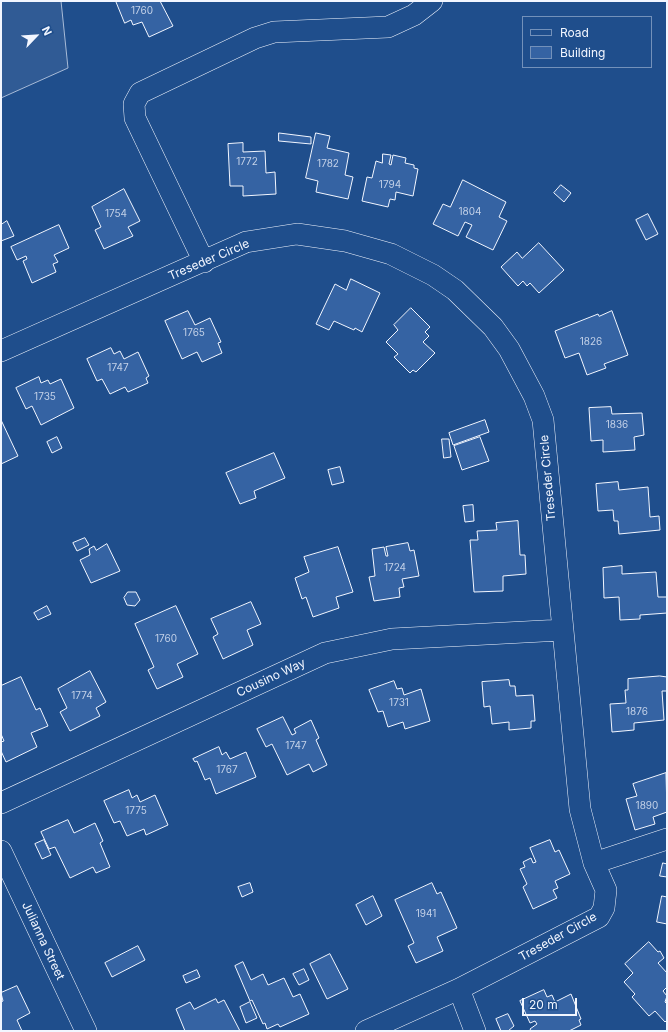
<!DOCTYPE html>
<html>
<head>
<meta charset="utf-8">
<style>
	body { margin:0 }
	#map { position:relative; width:668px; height:1032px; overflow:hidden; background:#1f4e8c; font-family:Inter,sans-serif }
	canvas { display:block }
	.frame { position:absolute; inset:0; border:2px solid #f2f6ff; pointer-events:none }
	.legend { position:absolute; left:522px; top:16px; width:130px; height:52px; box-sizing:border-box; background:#1f4e8c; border:1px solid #7391ba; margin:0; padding:5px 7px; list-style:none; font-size:12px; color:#f2f6ff }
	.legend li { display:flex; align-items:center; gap:8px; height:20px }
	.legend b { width:20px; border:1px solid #7391ba }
	.north { position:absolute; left:16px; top:16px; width:40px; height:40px; -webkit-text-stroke:3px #1f4e8c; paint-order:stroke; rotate:65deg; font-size:11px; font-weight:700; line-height:16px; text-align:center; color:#f2f6ff }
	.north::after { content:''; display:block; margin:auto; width:14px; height:18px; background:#f2f6ff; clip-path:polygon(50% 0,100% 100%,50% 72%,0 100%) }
	.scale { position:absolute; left:522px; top:998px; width:55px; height:18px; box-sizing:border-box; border:2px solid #f2f6ff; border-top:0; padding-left:5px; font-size:12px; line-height:14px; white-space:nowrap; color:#f2f6ff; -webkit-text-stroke:3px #1f4e8c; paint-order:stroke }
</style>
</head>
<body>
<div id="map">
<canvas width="668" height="1032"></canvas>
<div class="frame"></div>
<ul class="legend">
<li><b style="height:5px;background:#1f4e8c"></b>Road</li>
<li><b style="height:11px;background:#3563a3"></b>Building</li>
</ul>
<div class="north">N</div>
<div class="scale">20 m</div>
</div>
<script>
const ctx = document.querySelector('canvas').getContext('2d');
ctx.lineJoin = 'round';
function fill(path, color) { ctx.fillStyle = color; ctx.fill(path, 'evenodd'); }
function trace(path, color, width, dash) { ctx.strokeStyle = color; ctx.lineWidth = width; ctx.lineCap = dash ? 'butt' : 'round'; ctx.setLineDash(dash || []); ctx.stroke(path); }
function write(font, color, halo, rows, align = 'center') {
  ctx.font = font + ' Inter,sans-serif'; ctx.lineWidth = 3; ctx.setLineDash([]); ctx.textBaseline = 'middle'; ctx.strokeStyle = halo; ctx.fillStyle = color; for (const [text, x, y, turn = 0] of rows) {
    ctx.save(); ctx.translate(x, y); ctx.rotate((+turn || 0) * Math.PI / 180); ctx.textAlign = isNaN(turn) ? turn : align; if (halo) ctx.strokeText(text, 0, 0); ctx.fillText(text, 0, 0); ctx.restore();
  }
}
const built = new Path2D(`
	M1,1H61L68,68L1,98Z`);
fill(built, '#305b95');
trace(built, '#a8bbd7', 1);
const building = new Path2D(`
	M116,1H160L173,26L149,37L142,22L133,25L131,20L125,23Z
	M279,133L311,137V144L279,141Z
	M316,133L330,136L327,148L349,153L345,175L353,177L348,199L316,192L318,181L306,178Z
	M243,143V152L265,151L266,173L275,172L276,194L243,196V186H230L228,144Z
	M383,154L391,155L389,164L391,165L393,155L406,158L405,163L414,165V168L418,169L413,196L396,192L395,200L390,199L388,207L362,201L367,177L372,178L376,161L382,163Z
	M463,180L506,202L499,217L507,221L493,250L466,237L472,225L465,222L458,236L433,224L443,204L450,207Z
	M561,185L571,193L564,202L554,193Z
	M124,189L140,221L128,227L133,236L104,249L95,230L101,227L92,207Z
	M648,214L658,234L646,240L636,220Z
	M7,221L14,236L1,241V225Z
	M59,225L69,248L54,255L58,262L53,264L56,272L32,283L23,261L27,259L26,256L17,260L11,247Z
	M539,243L564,270L539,293L530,283L527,286L523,281L518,286L501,267L517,252L522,258Z
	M351,279L380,293L362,332L355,328L354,330L334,321L329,330L316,324L335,284L346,290Z
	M411,308L430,327L425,332L429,336L423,342L435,353L416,372L413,370L410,373L394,357L398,354L386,342L398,330L394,325Z
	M188,311L195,325L210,318L221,342L218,343L222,353L202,362L197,352L182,359L165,321Z
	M612,311L628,355L604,364L606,368L587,375L579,353L565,358L555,331L598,314L599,316Z
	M111,348L114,354L120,351L124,359L138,352L149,376L146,378L148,383L128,392L125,387L110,394L102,379L97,381L87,359Z
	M39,377L41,383L48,380L50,384L61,379L74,408L41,425L32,406L26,409L16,388Z
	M611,407L612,414L642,413L644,435L634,437L635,450L603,452V440L591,441L589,408Z
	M485,420L489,432L453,445L449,433Z
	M2,422L18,456L1,464V423Z
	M57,437L62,448L52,453L47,442Z
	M480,437L489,461L462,470L454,446Z
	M442,439H449L451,457L444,458Z
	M274,453L285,478L254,491L256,498L240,504L226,473Z
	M340,467L344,482L332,485L328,470Z
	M618,482L619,490L648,487L650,517L659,516L660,530L619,534L618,521H614L613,510L598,511L596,484Z
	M473,505L474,521L465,522L463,506Z
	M518,521L520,555H525L526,574L503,576V591L474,592L470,540H478L477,531L497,530L496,523Z
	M85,538L89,545L77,551L73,543Z
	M408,543L410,551L414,550L419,576L402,579L404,587L399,588L400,597L374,601L369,577L375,576L372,549L384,547L386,556H388L386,547Z
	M107,544L120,571L91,583L80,560L90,555L89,549L94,546L96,550Z
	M338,547L353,592L336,597L339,608L313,617L306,597L302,599L295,578L309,572L304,557Z
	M622,566V574L656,572L658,597H667V613L640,615V619L620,620L619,597L604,598L603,568Z
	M128,592H136L140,600L135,606L127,605L124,598Z
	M251,602L261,624L247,630L253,645L223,659L213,637L218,634L211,619Z
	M47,606L51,614L38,620L34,613Z
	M176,606L198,654L177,664L183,677L157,689L148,670L154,667L135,624Z
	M90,671L106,702L96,708L100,716L70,731L60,712L67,708L58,689Z
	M660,676L667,677V691H662L664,720L634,723V730L612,732L610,704L626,703L625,690H628V679Z
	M21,677L36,710L40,708L48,726L31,733L37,747L6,762L1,751V742L4,741L1,734V686Z
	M509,680L510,686H515L516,696L533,695L535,721H531V728L509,730V722L492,724L490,706L484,707L482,682Z
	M394,681L397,689L402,688L404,695L421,689L430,721L405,729L403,722L388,727L383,711L378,712L369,690Z
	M283,717L292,735L296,733L294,729L311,720L319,738L316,740L327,765L313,772L309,764L287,775L272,744L266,747L257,729Z
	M219,747L222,755L226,752L230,759L246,752L256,777L216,794L210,778L205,780L197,761L195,762L193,759Z
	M666,773L667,812L653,817L655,824L635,830L626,799L637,796L633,784Z
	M129,790L132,798L137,795L140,802L155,795L168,825L146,835L144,829L127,836L120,821L114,823L104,801Z
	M68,820L74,833L95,823L103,841L100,843L110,867L96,873L93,867L70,878L55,847L49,849L41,832Z
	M44,840L51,855L42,859L35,844Z
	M550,840L555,852L559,850L570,874L555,881L558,888L553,890L557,898L533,909L523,887L527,884L520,869L525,867L523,862L531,858L533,863L536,862L530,848Z
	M663,863L667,864V877L660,876Z
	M250,883L253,892L242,897L238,887Z
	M432,883L437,894L441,892L457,928L437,937L443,951L416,963L408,946L414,943L395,900Z
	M373,896L382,916L366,925L356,905Z
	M662,896L667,897V924L657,922Z
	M649,942L658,952L660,951L664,958L658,963L667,973V987L663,991L667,996L665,1002L667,1004V1020L665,1022L655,1011L649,1016L632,997L635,994L624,982L633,973L625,964Z
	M138,946L145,960L112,977L105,963Z
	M330,954L348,989L327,999L310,964Z
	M243,962L251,980L263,974L268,985L284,978L293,997L300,994L309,1014L280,1027L278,1024L267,1029L265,1023L263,1024L252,1000L250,1001L235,966Z
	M304,969L309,980L299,985L293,974Z
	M197,970L200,977L186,983L183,976Z
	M17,986L30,1013L17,1020L22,1031H1V1002L3,1001L1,993Z
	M544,990L547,997L552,995L555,1002L571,994L581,1019L579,1020L581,1025L569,1031H531L530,1029L537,1024L535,1021L530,1023L520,1001Z
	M216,999L218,1003L224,1000L240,1031H185L176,1009L190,1002L194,1009Z
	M250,1002L257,1018L246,1023L240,1007Z
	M508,1014L514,1026L508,1031H501L496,1019Z`);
fill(building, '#3563a3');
trace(building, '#f2f6ff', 1);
const minor = new Path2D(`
	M204,262L135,118L134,104L140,93L255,38L274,32L388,27L414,15L432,1
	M1,351L246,242L297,234L345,241L391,254L433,275L455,290L493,327L509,349L534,396L543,420L580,809L594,863L606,890L604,908L599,917L459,989L366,1031
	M1,803L325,653L392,639L562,630
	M1,851L86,1031
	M594,863L667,839
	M459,989L475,1031`);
trace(minor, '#f2f6ff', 22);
trace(minor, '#1f4e8c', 21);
write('10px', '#c3d1e8', null, [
	["1760",142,11],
	["1772",247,162],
	["1782",328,164],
	["1794",390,185],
	["1804",470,212],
	["1754",116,214],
	["1765",194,333],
	["1826",591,342],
	["1747",118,368],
	["1735",45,397],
	["1836",617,425],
	["1724",395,568],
	["1760",166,639],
	["1774",82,696],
	["1731",399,703],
	["1876",637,712],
	["1747",296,746],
	["1767",227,770],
	["1890",647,806],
	["1775",136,811],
	["1941",426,914]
]);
write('12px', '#f2f6ff', '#1f4e8c', [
	["Treseder Circle",209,260,-23],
	["Treseder Circle",548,478,-95],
	["Cousino Way",271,678,-25],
	["Treseder Circle",558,937,-29],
	["Julianna Street",43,941,65]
]);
</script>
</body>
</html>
